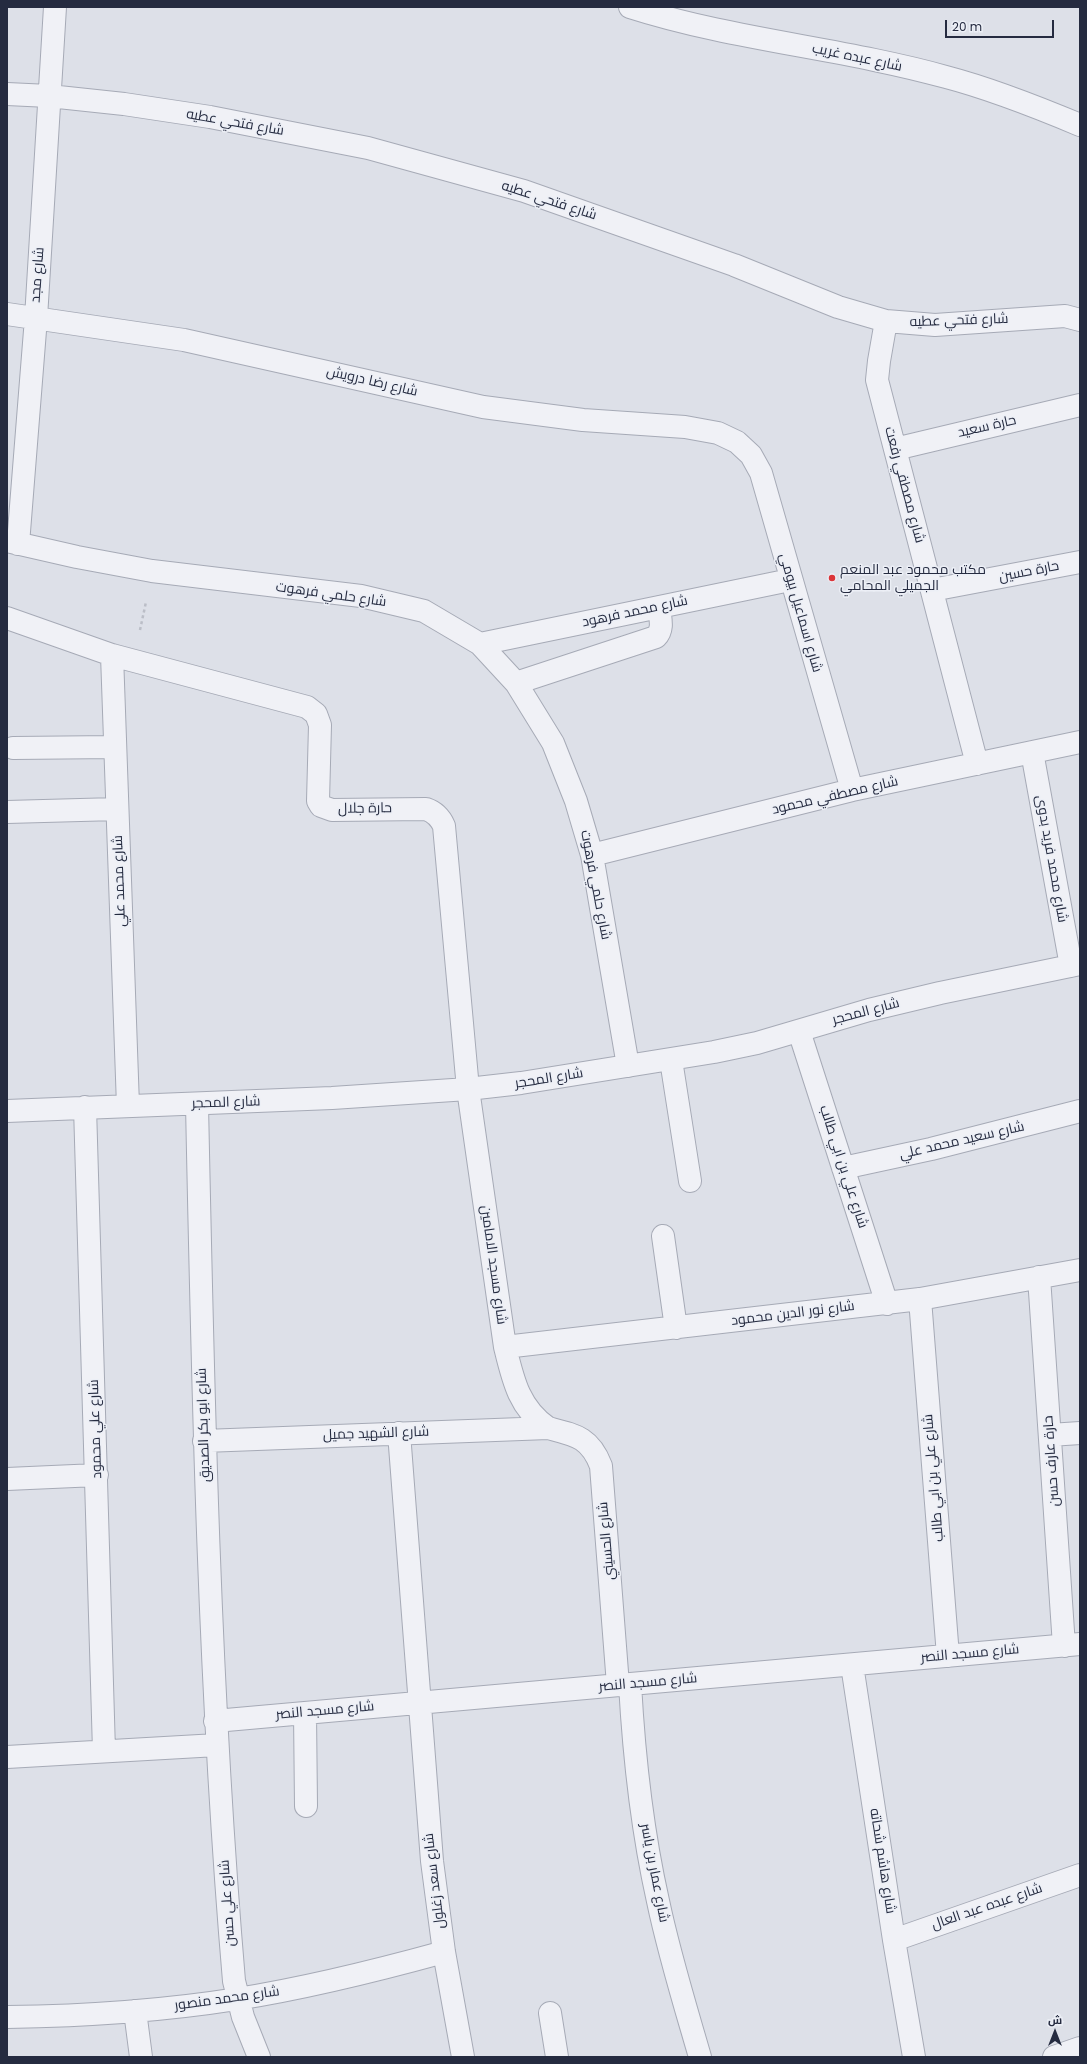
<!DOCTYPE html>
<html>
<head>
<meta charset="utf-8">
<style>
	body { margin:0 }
	#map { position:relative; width:1087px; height:2064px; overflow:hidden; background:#dde0e8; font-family:Poppins,Cairo,sans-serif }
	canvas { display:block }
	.frame { position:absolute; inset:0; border:8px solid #252b40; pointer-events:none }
	.north { position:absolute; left:1035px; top:2012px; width:40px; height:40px; -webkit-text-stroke:3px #eceff6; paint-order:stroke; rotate:0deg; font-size:11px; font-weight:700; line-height:16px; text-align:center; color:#252b40 }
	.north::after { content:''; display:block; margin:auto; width:14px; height:18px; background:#252b40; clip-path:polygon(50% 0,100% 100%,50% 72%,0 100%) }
	.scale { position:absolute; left:945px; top:20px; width:109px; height:18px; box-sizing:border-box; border:2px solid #252b40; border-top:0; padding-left:5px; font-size:12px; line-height:14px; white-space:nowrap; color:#252b40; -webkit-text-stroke:3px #eceff6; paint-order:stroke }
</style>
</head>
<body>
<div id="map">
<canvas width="1087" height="2064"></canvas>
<div class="frame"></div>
<div class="north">ش</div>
<div class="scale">20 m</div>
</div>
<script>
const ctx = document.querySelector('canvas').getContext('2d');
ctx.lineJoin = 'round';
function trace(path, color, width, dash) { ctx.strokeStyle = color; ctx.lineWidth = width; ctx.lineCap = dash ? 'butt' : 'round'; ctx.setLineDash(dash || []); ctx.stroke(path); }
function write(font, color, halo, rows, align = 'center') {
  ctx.font = font + ' Poppins,Cairo,sans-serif'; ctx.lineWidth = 3; ctx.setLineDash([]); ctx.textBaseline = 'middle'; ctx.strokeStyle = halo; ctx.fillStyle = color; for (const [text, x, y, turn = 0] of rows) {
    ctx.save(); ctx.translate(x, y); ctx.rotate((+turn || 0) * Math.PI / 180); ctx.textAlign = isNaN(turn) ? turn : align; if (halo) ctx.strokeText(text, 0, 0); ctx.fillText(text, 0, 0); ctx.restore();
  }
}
const minor = new Path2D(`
	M630,7C733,40 842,48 946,77C992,89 1037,107 1080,125
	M7,94L49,96L124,104L210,117L368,148L524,191L734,265L838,307L886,321L935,325L1065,316L1080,320
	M7,314L184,340L483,407L583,420L685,427L718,433L737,442L751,455L761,473L852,790
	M886,321L879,361L877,380L977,764
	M895,449L1080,405
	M7,541L77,557L152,571L361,596L424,611L480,644L516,683L553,743L576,801L592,855L628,1066
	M18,544L36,318L55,7
	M932,590L1080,562
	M7,618L112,655L307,707L316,714L320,725L318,801L321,806L332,810L426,809C435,812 440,817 444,826L468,1089L505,1347C513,1380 519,1408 548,1428
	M480,644L790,580
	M112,655L128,1106
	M516,683L656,637C664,629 660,618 659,607
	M13,748L115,747
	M1032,752L1071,966
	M7,812L117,809
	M592,855L852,790L1080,742
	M799,1031L887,1304
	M671,1060L690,1181
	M197,1104C203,1396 209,1689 234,1981L243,2017L259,2057
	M85,1107L104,1751
	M7,1111L332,1098L468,1089L521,1083L714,1052L757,1043L869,1010L940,993L1080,964
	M843,1168L931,1149L1080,1111
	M663,1236L676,1328
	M1039,1277L1064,1646
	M920,1299L948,1656
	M505,1347L920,1299L1080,1270
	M399,1433L432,1861L444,1952L463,2057
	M1050,1435L1080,1433
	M204,1441L548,1428C575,1435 590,1437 601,1466L618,1685
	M7,1479L97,1475
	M852,1665L894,1940L914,2057
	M630,1684C634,1757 642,1830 658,1901C669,1954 685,2005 700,2057
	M305,1713L306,1806
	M215,1721L1080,1644
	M7,1757L217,1745
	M894,1940L1080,1875
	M135,2011L141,2057
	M550,2013L557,2057
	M7,2017C84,2016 161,2011 237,1999C307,1988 375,1971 444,1952
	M1054,2057L1080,2048`);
trace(minor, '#a6aab6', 24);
trace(new Path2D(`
	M140,630L146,602`), '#bbbec7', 2.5, [3, 3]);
trace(minor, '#f0f1f6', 22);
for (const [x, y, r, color] of [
	[832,578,4,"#db3438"]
]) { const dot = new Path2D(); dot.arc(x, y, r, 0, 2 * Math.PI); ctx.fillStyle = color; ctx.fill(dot); trace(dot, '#eceff6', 1.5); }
write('14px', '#252b40', '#eceff6', [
	["شارع عبده غريب",857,58,12],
	["شارع فتحي عطيه",235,123,10],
	["شارع فتحي عطيه",549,201,18],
	["شارع مجد",38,275,-86],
	["شارع فتحي عطيه",959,321,-2],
	["شارع رضا درويش",372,382,13],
	["حارة سعيد",987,427,-13],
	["شارع مصطفي رفعت",904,485,75],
	["حارة حسين",1029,572,-11],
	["شارع حلمي فرهوت",331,595,8],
	["شارع محمد فرهود",635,612,-12],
	["شارع اسماعيل بيومي",800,613,74],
	["شارع مصطفي محمود",835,796,-13],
	["حارة جلال",365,809,-1],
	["شارع محمد فريد بدوى",1051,859,80],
	["شارع محمد علي",120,881,-92],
	["شارع حلمي فرهوت",595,885,79],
	["شارع المحجر",866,1012,-15],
	["شارع المحجر",549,1079,-9],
	["شارع المحجر",226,1103,-2],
	["شارع سعيد محمد علي",962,1141,-13],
	["شارع علي بن ابي طالب",843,1167,72],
	["شارع مسجد الامامين",493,1265,82],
	["شارع نور الدين محمود",793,1314,-7],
	["شارع ابو بكر الصديق",204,1425,-92],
	["شارع علي محمود",96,1429,-92],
	["شارع الشهيد جميل",376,1434,-2],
	["حارة عارف حسن",1052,1461,-94],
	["شارع علي بن ابي طالب",934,1478,-95],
	["شارع الحسيني",607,1541,-95],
	["شارع مسجد النصر",970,1654,-5],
	["شارع مسجد النصر",648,1683,-5],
	["شارع مسجد النصر",325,1711,-5],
	["شارع هاشم شحاته",882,1861,81],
	["شارع عمار بن ياسر",654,1873,79],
	["شارع سعد زغلول",435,1881,-97],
	["شارع علي حسن",228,1903,-94],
	["شارع عبده عبد العال",987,1907,-19],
	["شارع محمد منصور",227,1999,-8]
]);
write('14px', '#252b40', '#eceff6', [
	["مكتب محمود عبد المنعم",840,570],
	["الجميلي المحامي",840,586]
], 'left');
</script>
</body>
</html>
